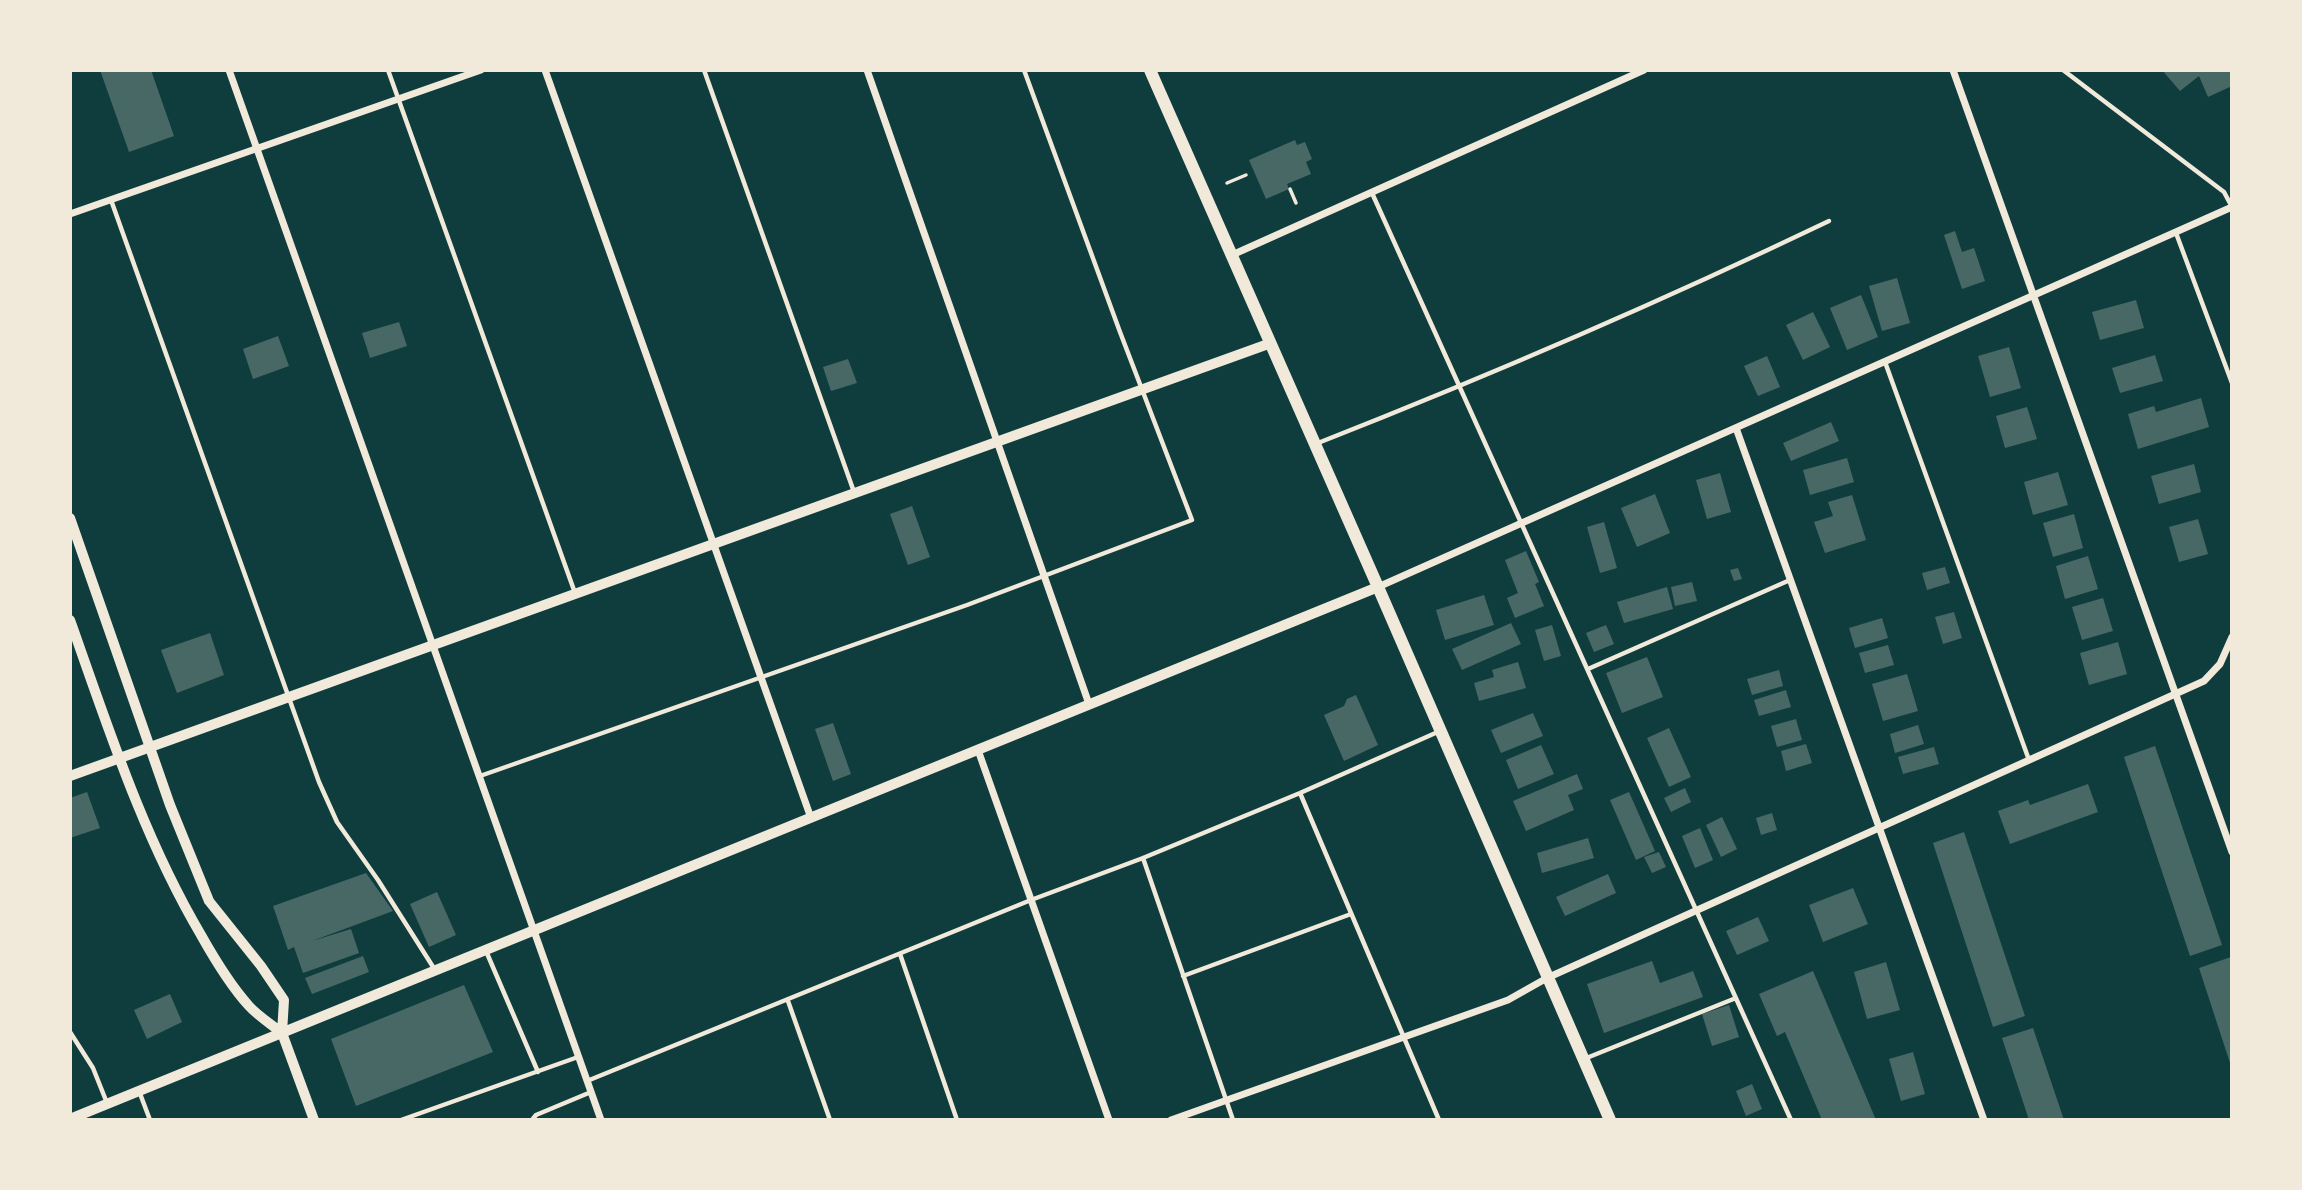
<!DOCTYPE html>
<html>
<head>
<meta charset="utf-8">
<style>
	body { margin:0 }
	#map { position:relative; width:2302px; height:1190px; overflow:hidden; background:#0f3d3e; font-family:"Roboto Condensed",sans-serif }
	canvas { display:block }
	.frame { position:absolute; inset:0; border:72px solid #f1e9da; pointer-events:none }
</style>
</head>
<body>
<div id="map">
<canvas width="2302" height="1190"></canvas>
<div class="frame"></div>
</div>
<script>
const ctx = document.querySelector('canvas').getContext('2d');
ctx.lineJoin = 'round';
function fill(path, color) { ctx.fillStyle = color; ctx.fill(path, 'evenodd'); }
function trace(path, color, width, dash) { ctx.strokeStyle = color; ctx.lineWidth = width; ctx.lineCap = dash ? 'butt' : 'round'; ctx.setLineDash(dash || []); ctx.stroke(path); }
fill(new Path2D(`
	M100,70H151L174,136L129,152Z
	M2162,70H2232V86L2208,97L2199,76L2180,91Z
	M1295,140L1297,145L1305,142L1312,159L1306,162L1311,174L1287,184L1289,189L1266,199L1249,160Z
	M1955,231L1962,252L1974,248L1985,281L1962,289L1944,235Z
	M1897,278L1910,323L1882,331L1869,286Z
	M1861,295L1878,337L1847,350L1830,308Z
	M2136,300L2144,328L2100,340L2092,312Z
	M1813,312L1830,347L1803,360L1786,325Z
	M399,322L407,346L370,358L362,333Z
	M278,336L289,366L253,379L243,349Z
	M2009,347L2021,388L1990,397L1978,356Z
	M2155,355L2163,381L2120,393L2112,368Z
	M1767,356L1780,387L1758,396L1744,366Z
	M848,359L857,383L831,391L823,367Z
	M2201,398L2209,427L2138,449L2128,414L2154,406L2156,412Z
	M2027,407L2037,439L2005,448L1996,416Z
	M1831,422L1839,441L1791,461L1783,443Z
	M1847,458L1854,482L1810,495L1803,470Z
	M2194,464L2201,492L2159,504L2151,476Z
	M2058,472L2068,505L2033,515L2024,482Z
	M1720,473L1731,512L1707,519L1696,480Z
	M1655,494L1670,533L1637,547L1621,508Z
	M1852,495L1866,540L1825,553L1814,522L1833,516L1828,502Z
	M912,506L930,557L908,565L890,514Z
	M2074,514L2083,548L2053,557L2043,523Z
	M2198,519L2208,554L2179,562L2169,527Z
	M1604,522L1617,568L1600,573L1587,527Z
	M1526,551L1539,582L1535,584L1544,606L1515,618L1507,598L1518,593L1505,560Z
	M2088,556L2098,589L2065,599L2056,566Z
	M1945,567L1950,583L1927,590L1922,573Z
	M1738,568L1742,579L1734,581L1730,570Z
	M1692,582L1697,601L1675,606L1671,587Z
	M1667,587L1673,609L1624,623L1617,602Z
	M1484,595L1494,625L1445,640L1436,610Z
	M2103,598L2113,631L2082,640L2072,607Z
	M1954,612L1962,638L1943,644L1935,617Z
	M1882,618L1888,638L1855,648L1849,628Z
	M1511,623L1521,644L1462,670L1452,649Z
	M1552,625L1561,656L1544,661L1535,630Z
	M1606,625L1614,644L1594,652L1586,633Z
	M210,633L224,675L177,693L161,650Z
	M2118,642L2127,674L2089,685L2080,653Z
	M1888,645L1894,665L1865,673L1859,653Z
	M1647,657L1663,697L1622,713L1606,673Z
	M1518,662L1526,688L1479,701L1474,683L1494,677L1492,670Z
	M1779,670L1783,686L1752,695L1747,679Z
	M1907,674L1918,711L1883,721L1872,684Z
	M1786,690L1791,707L1759,716L1754,700Z
	M1356,695L1378,745L1344,761L1324,715L1344,706L1347,699Z
	M1533,713L1543,736L1501,753L1491,730Z
	M1796,719L1802,740L1777,747L1771,726Z
	M833,723L851,774L833,781L815,729Z
	M1918,725L1924,744L1895,753L1890,734Z
	M1669,728L1691,777L1669,787L1647,738Z
	M1806,744L1812,763L1786,771L1781,751Z
	M1541,745L1554,774L1518,789L1506,760Z
	M2155,746L2222,945L2190,956L2124,757Z
	M1934,747L1939,764L1903,774L1898,757Z
	M1577,774L1583,789L1568,795L1574,810L1526,831L1513,801Z
	M2088,784L2098,812L2010,844L1998,811L2028,800L2030,805Z
	M1685,788L1691,802L1671,812L1664,798Z
	M87,792L100,828L70,838V798Z
	M1629,792L1655,851L1636,860L1610,800Z
	M1772,813L1777,830L1761,835L1756,818Z
	M1722,817L1737,849L1721,857L1706,825Z
	M1700,828L1713,860L1695,868L1682,836Z
	M1964,832L2025,1016L1993,1027L1933,843Z
	M1588,838L1594,858L1542,873L1537,853Z
	M1659,852L1666,867L1652,873L1644,857Z
	M366,873L393,911L312,941L351,929L359,953L303,973L294,947L288,950L273,906Z
	M1608,874L1616,893L1565,916L1556,897Z
	M1853,888L1868,924L1823,942L1809,905Z
	M437,892L456,935L429,947L410,904Z
	M1758,917L1769,941L1737,955L1726,931Z
	M363,956L369,972L312,994L305,978Z
	M2231,957L2232,961L2231,1066L2199,968Z
	M1652,961L1660,983L1693,971L1703,997L1604,1033L1587,984Z
	M1886,962L1900,1010L1867,1019L1854,972Z
	M1813,971L1876,1120H1822L1785,1032L1777,1036L1759,994Z
	M464,985L493,1052L356,1106L331,1039Z
	M170,994L182,1022L147,1039L134,1010Z
	M1729,1005L1739,1037L1712,1046L1702,1014Z
	M2033,1028L2064,1120H2029L2002,1038Z
	M1913,1052L1925,1094L1901,1101L1889,1059Z
	M1752,1084L1762,1109L1746,1116L1736,1091Z`), '#486865');
trace(new Path2D(`
	M1227,183L1246,175
	M1290,189L1296,203`), '#f1e9da', 3.5);
trace(new Path2D(`
	M388,70L575,593
	M704,70L854,492
	M2063,70L2224,192L2232,207
	M1372,193L1791,1120
	M111,200L319,782L337,822L378,880L435,970
	M2176,233L2232,383
	M1885,362L2029,760
	M1318,443C1491,375 1662,301 1829,221
	M1588,669L1790,580
	M480,776L967,605L1192,520L1120,332L1024,70
	M1300,793L1439,1120
	M1143,858L1233,1120
	M486,951L538,1072
	M900,954L957,1120
	M1183,976L1351,914
	M788,1001L830,1120
	M70,1032L93,1068L107,1103
	M1584,1059L1736,998
	M587,1081L1031,900L1143,858L1300,793L1440,731
	M139,1091L150,1120
	M401,1120L578,1057
	M532,1120L536,1115L591,1092`), '#f1e9da', 4.5);
trace(new Path2D(`
	M229,70L601,1120
	M545,70L811,818
	M867,70L1089,704
	M1953,70L2232,852
	M70,214L481,70
	M1232,255L1644,70
	M1736,428L1984,1120
	M1378,587L2232,207
	M978,750L1109,1120
	M1171,1120L1508,1000L1547,978L2204,681L2220,664L2232,637`), '#f1e9da', 7);
trace(new Path2D(`
	M70,518L170,805L209,901L261,966L284,1000L282,1033L314,1120
	M70,620C108,727 143,837 201,935C215,960 230,985 249,1006C258,1016 271,1024 282,1033
	M70,776L1271,343
	M70,1119L1378,587`), '#f1e9da', 10);
trace(new Path2D(`
	M1150,70L1378,587L1610,1120`), '#f1e9da', 12);
</script>
</body>
</html>
